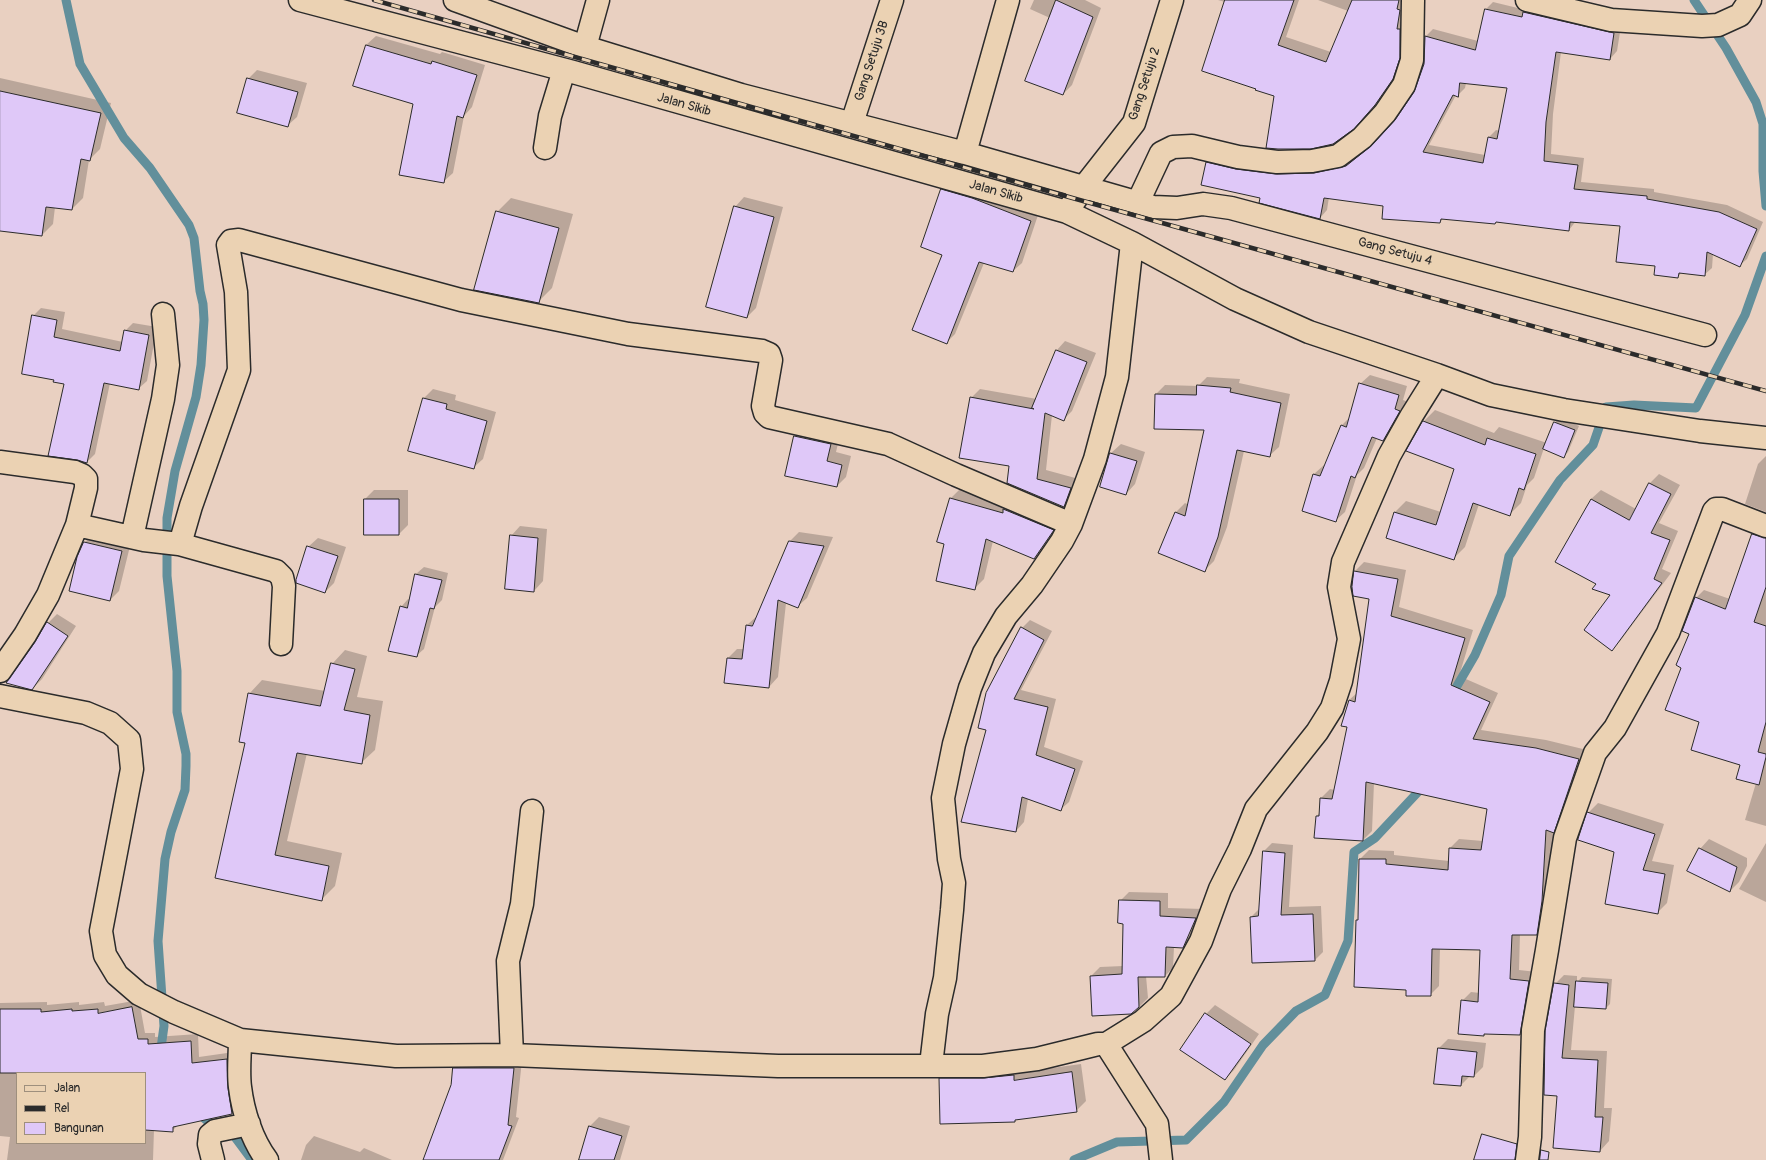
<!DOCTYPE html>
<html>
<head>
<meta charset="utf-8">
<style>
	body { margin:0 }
	#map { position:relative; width:1766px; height:1160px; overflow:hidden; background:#e9d0c1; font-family:Pangolin,sans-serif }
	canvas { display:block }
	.legend { position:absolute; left:16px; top:1072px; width:130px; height:72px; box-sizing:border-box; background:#ebd2b3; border:1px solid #9e8f7d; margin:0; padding:5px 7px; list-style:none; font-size:12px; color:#2b2b2b }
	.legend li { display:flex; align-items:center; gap:8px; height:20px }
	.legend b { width:20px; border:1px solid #9e8f7d }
</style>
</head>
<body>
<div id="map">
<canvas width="1766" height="1160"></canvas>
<ul class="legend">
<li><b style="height:5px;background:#ebd2b3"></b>Jalan</li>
<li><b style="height:5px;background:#2b2b2b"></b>Rel</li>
<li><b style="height:11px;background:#dfc8f8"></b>Bangunan</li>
</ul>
</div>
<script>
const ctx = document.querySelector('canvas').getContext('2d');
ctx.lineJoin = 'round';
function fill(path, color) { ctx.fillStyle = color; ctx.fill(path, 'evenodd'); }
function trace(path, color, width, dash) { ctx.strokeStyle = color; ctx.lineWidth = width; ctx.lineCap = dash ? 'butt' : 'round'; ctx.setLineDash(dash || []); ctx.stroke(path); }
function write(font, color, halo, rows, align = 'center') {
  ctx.font = font + ' Pangolin,sans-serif'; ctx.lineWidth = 3.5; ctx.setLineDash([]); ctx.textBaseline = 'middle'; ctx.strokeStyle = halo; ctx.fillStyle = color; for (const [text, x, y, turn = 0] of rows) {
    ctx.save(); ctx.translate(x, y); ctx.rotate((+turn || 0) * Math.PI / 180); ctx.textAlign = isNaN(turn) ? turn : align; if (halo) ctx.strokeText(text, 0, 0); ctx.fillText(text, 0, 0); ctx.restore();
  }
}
fill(new Path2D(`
	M1034,0H1085L1101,8L1072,85L1063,94L1050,18L1030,9Z
	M1218,0H1299L1286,37L1331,52L1348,11L1318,0H1405L1401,70L1383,96L1362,119L1275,96L1225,2Z
	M1493,2L1526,10L1621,26L1617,51L1610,59L1561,52L1553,114L1551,154L1584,158L1581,182L1654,189V192L1727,205L1763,222L1747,259L1739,266L1713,254L1712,268L1704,275L1682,272L1678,277L1656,265L1621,225L1576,221L1569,230L1497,221L1444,218L1440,222L1384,205L1329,197L1327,210L1320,218L1262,198L1207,163L1215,156L1322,166L1354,159L1378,141L1396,121L1415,92L1425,64L1426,36L1433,29L1478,41L1486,9ZM1466,83L1509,87L1500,131L1496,130L1489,137L1485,155L1429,145L1456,95H1458L1465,88Z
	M376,36L440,54L442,52L485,65L472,107L464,116L453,173L443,182L414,103L366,45Z
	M257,70L307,83L297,117L287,126L248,79Z
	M0,78L111,103L100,149L89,160L83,198L72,209L55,207L53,224L42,235L0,194Z
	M950,181L1039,212L1022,263L1013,271L984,263L955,334L946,343L942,190Z
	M744,197L783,207L756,308L747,317L735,207Z
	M511,198L573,214L552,288L538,302L497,212Z
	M41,308L65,312L62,329L123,342L125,331L133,323L157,327L147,381L138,389L110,383L95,454L87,462L65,384L33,316Z
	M1065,341L1096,353L1072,411L1063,420L1052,415L1046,470L1079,479L1072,497L1064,506L1010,466L971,398L980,389L1037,399L1057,350Z
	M1370,375L1407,386L1403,400L1408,402L1392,431L1383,440L1377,438L1364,468L1357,475L1345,512L1335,521L1314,474L1324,465L1326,466L1342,425L1350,417L1360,384Z
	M1207,377L1240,379L1239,383L1290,394L1279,447L1269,456L1244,451L1227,527L1214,561L1205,570L1175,513L1185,503L1189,505L1205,429L1156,394L1165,385L1198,386Z
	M433,389L456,395L455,400L496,412L483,459L473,468L409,450L424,398Z
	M1435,410L1494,433L1499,427L1547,443L1555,422L1560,418L1579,426L1568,452L1564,456L1544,448L1534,478L1527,485L1521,503L1510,514L1479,504L1465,547L1454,558L1387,537L1395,512L1406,501L1441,512L1456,469L1408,450L1424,421Z
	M805,427L840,435L836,452L851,456L846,477L837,486L795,436Z
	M1121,444L1145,452L1135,484L1126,494L1101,486L1111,453Z
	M1766,456V512L1745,504L1758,464Z
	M1659,474L1680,485L1659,523L1678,531L1662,569L1671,573L1621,640L1612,649L1611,595L1597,584L1557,561L1591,499L1601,490L1636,509L1650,483Z
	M960,489L1062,521L1044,549L1034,558L993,541L984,579L974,589L945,543L938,541L951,498Z
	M374,490H408V525L399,534L365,499Z
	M520,526L547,529L543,581L534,591L511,536Z
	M1761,527L1766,528V826L1745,820L1756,783L1741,764L1700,721L1682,667L1690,633L1696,598L1704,590L1730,599L1753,535Z
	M799,532L833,537L807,598L797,607L786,603L778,677L769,687L725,682L728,658L737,649H744L747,625L757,616L789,542Z
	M94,533L131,542L119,591L110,600L84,543Z
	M318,538L346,547L334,583L325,592L308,547Z
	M1364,562L1406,570L1399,607L1473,630L1459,676L1498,693L1481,730L1546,740L1587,750L1562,822L1554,831L1551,892L1545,925L1536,934H1520L1519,970L1537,972L1529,1025L1520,1034L1486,1033L1484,1035L1462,1001L1471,992L1480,993L1481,949L1440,948L1439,986L1430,995L1407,989L1357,921L1359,919L1360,859L1369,850L1394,851V855L1449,861L1450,848L1459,839L1483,841L1488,809L1374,783L1372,831L1363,840L1317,816L1320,812L1321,798L1330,789L1335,790L1348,727L1349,700L1357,693L1370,598L1355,571ZM1542,896H1544L1539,927H1537Z
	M424,567L448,573L442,600L435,607L424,649L416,656L401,607L408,599L410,600L416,574Z
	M57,614L76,626L42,679L32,689L36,643L48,623Z
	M1030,620L1052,631L1021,690L1056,699L1044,747L1083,761L1069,802L1060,810L1028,799L1024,822L1016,831L962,821L1022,628Z
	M345,650L367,656L357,697L383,701L375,750L361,763L307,753L287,841L342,853L335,886L321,900L216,877L246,742L249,694L262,680L325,691L332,664Z
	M1598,803L1664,824L1652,861L1674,865L1667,903L1658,912L1588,813Z
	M1709,839L1747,858V866L1739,882L1730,891L1700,849Z
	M1272,843L1293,845L1289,907L1321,906L1323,952L1315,960L1253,962L1251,917L1259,909L1264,851Z
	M1766,843V902L1739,889Z
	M1129,892L1168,893V908L1204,909L1191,938L1183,947H1174L1173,968L1165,976H1146L1148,998L1139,1007L1091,976L1100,967L1123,966L1124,923L1120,901Z
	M1564,975L1577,976V982L1582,977L1612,979L1610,1004L1606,1008L1575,1006L1571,1050L1607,1051L1604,1108H1612L1609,1141L1600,1151L1558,1095L1555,984Z
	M139,1000L145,1033H155V1037L198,1034L199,1057L234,1052L239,1106L232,1113L178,1125L172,1131L154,1130L153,1160H7L10,1137L0,1136V1003L47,1002V1005L79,1002V1005L104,1002L105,1006ZM17,1073H145V1143H17Z
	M1215,1005L1259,1034L1234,1070L1225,1079L1206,1014Z
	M1448,1039L1486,1043L1483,1067L1474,1076H1470L1461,1085L1439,1048Z
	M462,1060H522L516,1117L519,1118L503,1160H424L452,1086L454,1068Z
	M1081,1064L1086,1101L1076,1111L1017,1118L1014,1121L940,1079L950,1070L1023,1072Z
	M599,1117L630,1126L620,1160H580L590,1126Z
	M314,1136L360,1152L364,1148L392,1160H301L306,1145Z`), '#0003');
trace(new Path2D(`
	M66,0L80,64L124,138L150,168L189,225L194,238L200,291L203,304L204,320L201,365L196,397L175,471L167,518V576L177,671V712L186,754V766L185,790L171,832L165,859L158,941L164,1026L161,1048V1054
	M1694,0L1726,48L1756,102L1763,124V171L1766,206
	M1450,698L1475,655L1501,595L1509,556L1560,480L1593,445L1606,407L1634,405L1696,408L1745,315L1766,256
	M198,1113L211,1124L226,1125L252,1160
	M1074,1160L1117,1142L1186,1140L1224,1102L1263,1045L1296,1011L1325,995L1348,941L1354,852L1375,838L1418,792L1422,782`), '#628f9b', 9);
const building = new Path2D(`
	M1056,0L1093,17L1063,95L1025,81Z
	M1225,0H1294L1278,45L1326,62L1352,0H1399L1397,9L1400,10L1397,29H1400V58L1393,79L1375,105L1354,129L1333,144L1311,149H1278L1266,148L1274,96L1255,90L1256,89L1202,71Z
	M1485,9L1522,17L1523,12L1614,33L1610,60L1556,52L1546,122L1544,161L1578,165L1574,189L1647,196V199L1719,212L1757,229L1740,267L1707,252L1705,276L1679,273L1678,278L1654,275L1655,266L1616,262L1620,226L1570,222L1569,231L1496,222L1495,224L1441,219L1440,223L1382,219L1383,206L1324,198L1320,219L1259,203L1260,198L1201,185L1206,162L1236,169L1277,174L1314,173L1346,166L1371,146L1395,120L1414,92L1424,64L1425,36L1475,50ZM1460,83L1507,88L1497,139L1488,137L1483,163L1423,152L1453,95L1458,97Z
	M366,45L431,64L432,61L477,75L463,118L457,116L444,183L399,175L413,104L353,86Z
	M247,78L298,92L288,127L237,113Z
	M0,91L101,113L90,161L81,159L72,210L46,207L42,236L0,231Z
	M941,189L972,198L1031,221L1013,272L979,262L947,344L912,330L942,255L921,247Z
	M734,206L774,217L747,318L706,307Z
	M496,211L559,228L539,303L474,290Z
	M32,315L57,320L54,337L120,351L124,330L149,335L139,390L104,383L87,463L77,460L48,456L64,384L53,382L54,380L22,374Z
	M1056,350L1087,362L1064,421L1045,413L1037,479L1071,488L1064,507L1007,483L1009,466L959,458L970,397L1034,409L1032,408Z
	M1359,383L1399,395L1395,409L1400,411L1383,441L1372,437L1355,478L1351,476L1336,522L1302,511L1313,474L1320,476L1341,425L1346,427Z
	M1197,385L1231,388L1230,392L1281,403L1270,457L1237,450L1218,537L1205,572L1158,553L1175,512L1185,516L1204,430L1154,429L1155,394L1196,395Z
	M423,398L447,404L446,409L487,421L474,469L408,451Z
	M1423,421L1485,445L1487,438L1536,454L1524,490L1519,488L1510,516L1473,503L1454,560L1386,538L1394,512L1436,525L1454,469L1406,451Z
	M1554,422L1575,430L1564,458L1543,449Z
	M794,436L831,444L827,461L842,465L837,487L785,476Z
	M1110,453L1137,461L1126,495L1100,487Z
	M1649,483L1671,494L1651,533L1670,540L1654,579L1662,583L1612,651L1584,630L1610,595L1592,589L1596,584L1555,562L1591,499L1629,520Z
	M950,498L1003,513V509L1054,530L1034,559L986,539L975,590L936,581L944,544L937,542Z
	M364,499H399V535H364Z
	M1752,534L1766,538V587L1754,622L1766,626V722L1758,752L1766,754V757L1759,785L1736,779L1740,765L1691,750L1699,722L1665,710L1681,668L1676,665L1689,634L1682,631L1695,597L1725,609Z
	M510,535L538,538L534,592L505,589Z
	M789,541L824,546L798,608L778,600L769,688L724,683L727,658L742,659L746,625L752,626Z
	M84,542L122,551L110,601L69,591L77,557Z
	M307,546L338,556L325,593L296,583V580Z
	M1354,571L1398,579L1391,616L1465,638L1451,685L1490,702L1473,739L1536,748L1579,759L1554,833L1546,830L1542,901L1537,935H1512L1510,979L1529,981L1520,1035L1484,1034V1036L1458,1034L1461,1000L1478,1002L1480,950L1432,949L1431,996H1406V990L1354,987L1356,920H1358L1359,859H1386V864L1448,870L1449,848L1481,850L1487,809L1366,782L1363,841L1314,838L1316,816H1319L1320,798L1332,799L1347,727L1341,726L1349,700L1355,702L1369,599L1353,596L1352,587Z
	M415,574L442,580L434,609L430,608L417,657L388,651L400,606L407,608Z
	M47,622L68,636L32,690L6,683L35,642Z
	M1021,627L1044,640L1014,699L1048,707L1036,755L1075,769L1061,811L1022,797L1016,832L961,822L986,730L978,728L986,693Z
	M331,663L355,669L344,710L370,715L362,764L297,753L275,855L329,866L322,901L215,878L245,743L239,742L248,693L320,706Z
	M1587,812L1655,834L1643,870L1665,874L1658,914L1605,904L1614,852L1578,840Z
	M1699,848L1737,867L1730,892L1687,871Z
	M1263,851L1285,853L1281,915L1313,914L1315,961L1252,963L1250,917L1258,916Z
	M1119,900L1160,901V916L1196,918L1183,948L1166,947L1165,977H1138L1139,1007L1131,1014L1092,1016L1090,976L1122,974L1123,924L1118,923Z
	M1576,981L1608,983L1606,1009L1574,1007Z
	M1554,983L1569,985L1562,1058L1598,1060L1595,1117H1603L1600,1152L1553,1148L1557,1096L1544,1095L1545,1031Z
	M132,1007L138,1039H148V1044L191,1041L192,1063L227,1059L228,1088L232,1114L173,1127V1132L145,1130V1073H0V1009H41V1012L72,1009V1011L98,1009V1013Z
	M1205,1013L1251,1044L1225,1080L1180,1050Z
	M1438,1048L1477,1052L1474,1077L1462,1076L1461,1086L1434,1084Z
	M453,1068H514L508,1125L512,1126L499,1160H423L451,1085Z
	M1072,1072L1077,1112L1015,1120V1122L940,1124L939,1078H983L1014,1075V1080Z
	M589,1126L622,1136L614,1160H579Z
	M1482,1134L1517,1144L1515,1160H1474Z
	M1541,1150L1549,1152L1548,1160H1540Z`);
fill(building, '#dfc8f8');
trace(building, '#2b2b2b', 1);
const street = new Path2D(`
	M300,0L573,72L1067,212
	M455,0L585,47L741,95L965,153L1153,207L1177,208L1203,204L1231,208L1705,335
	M1172,0L1134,123L1083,188L1067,212L1132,243L1235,299L1309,332L1437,375L1491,395L1564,410L1700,431L1766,438
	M1527,0L1611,20L1702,26L1718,25L1740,15L1750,0
	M585,47L598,0
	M852,123L892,0
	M545,148L550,116L564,70
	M965,153L1008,0
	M1138,202L1161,153L1173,147L1192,146L1238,157L1277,162L1312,161L1338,156L1362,138L1385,113L1404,85L1412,60L1413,0
	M0,462L75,472L82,475L86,479V488L77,525L48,595L25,635L0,671
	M77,525L144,540L179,544L276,571L282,577L284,586L281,644
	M132,537L163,399L168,365L163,314
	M180,544L191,506L239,370L236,292L228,245L231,241L239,240L461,300L628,334L762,351L769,354L771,360L763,406L765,413L769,417L888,444L956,475L1071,524
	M0,696L86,713L110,723L129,740L132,769L101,931L105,955L117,975L139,994L174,1012L240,1040L396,1056L512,1055L778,1066H983L1037,1059L1098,1044H1106L1143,1021L1171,996L1201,941L1220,889L1240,849L1256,809L1317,732L1332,708L1341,681L1349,639L1339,587L1343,562L1389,456L1412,415L1437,375
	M240,1040C240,1055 238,1072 240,1087C243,1112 252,1140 267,1160
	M1106,1044L1157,1124L1161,1160
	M512,1055L508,961L522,904L532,811
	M931,1065L937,1014L945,978L952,910L954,883L949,859L943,798L954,744L970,688L984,653L1006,616L1032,585L1062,541L1071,524L1095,459L1117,377L1132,243
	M213,1160L209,1144L210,1135L215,1131L249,1124
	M1527,1160L1530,1137L1533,1030L1547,950L1565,838L1595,753L1615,728L1668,633L1714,511L1716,509H1722L1766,526`);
trace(street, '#2b2b2b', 25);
trace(street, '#ebd2b3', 22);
const rail = new Path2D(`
	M374,0L1076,199L1766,391`);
trace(rail, '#2b2b2b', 4.5);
trace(rail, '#ebd2b3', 3, [9]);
write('13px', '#2b2b2b', '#ebd2b3', [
	["Gang Setuju 3B",872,61,-72],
	["Gang Setuju 2",1145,84,-72],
	["Jalan Sikib",684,105,16],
	["Jalan Sikib",996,192,16],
	["Gang Setuju 4",1395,252,15]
]);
</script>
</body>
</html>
